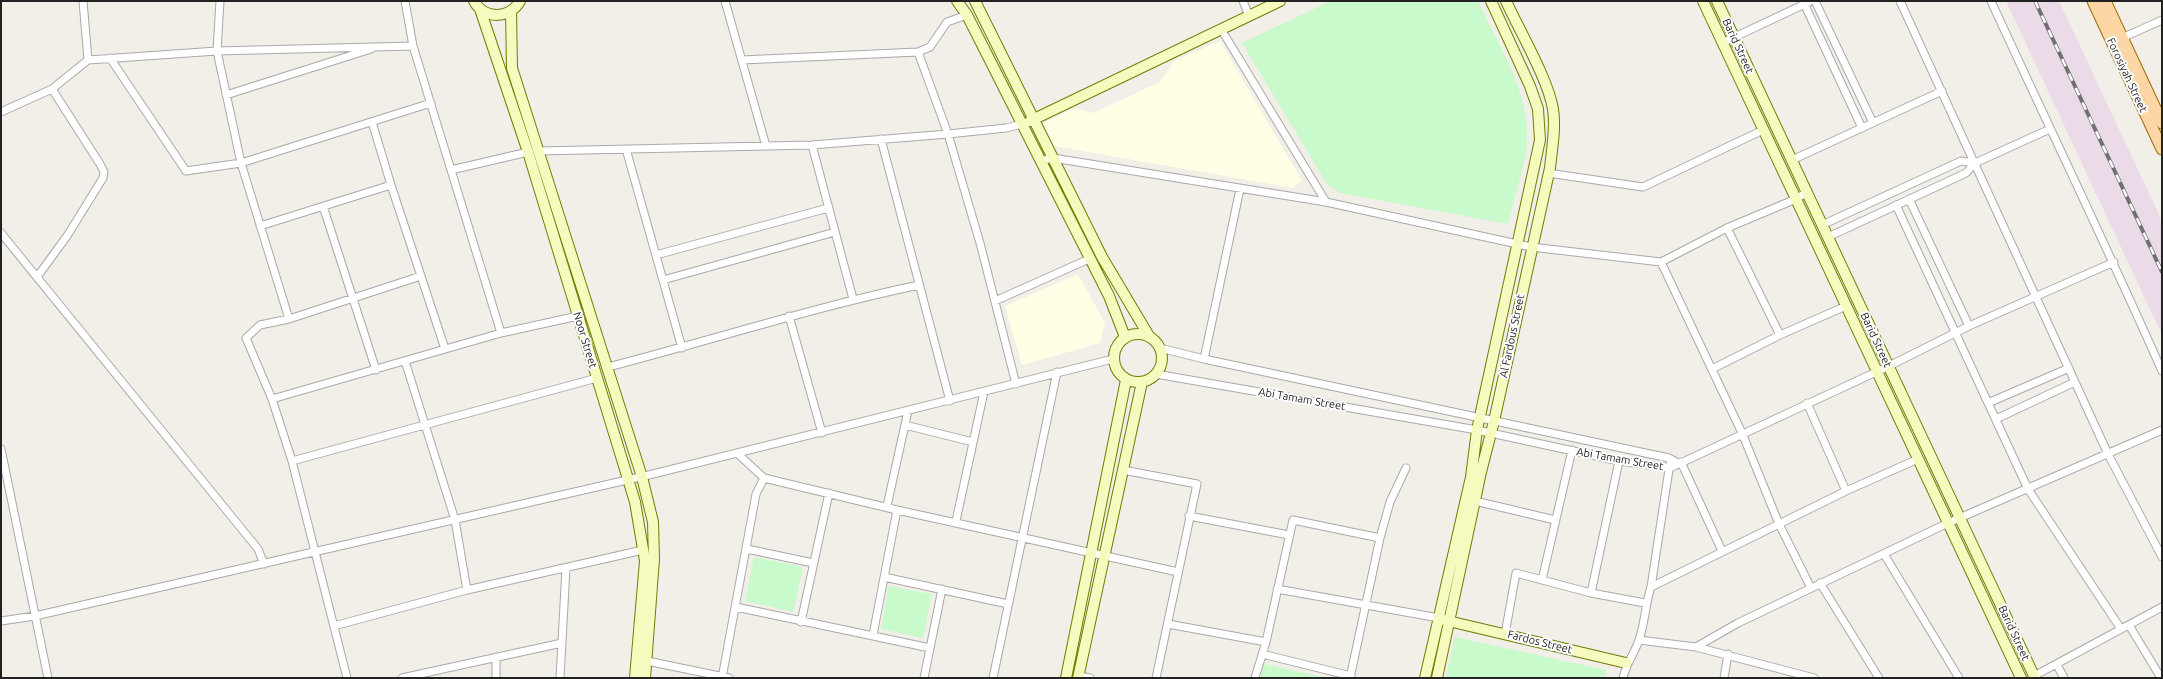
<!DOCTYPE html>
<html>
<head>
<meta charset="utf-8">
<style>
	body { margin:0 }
	#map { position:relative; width:2163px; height:679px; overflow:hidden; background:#f2efe9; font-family:Ubuntu,sans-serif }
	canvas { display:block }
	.frame { position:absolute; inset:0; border:2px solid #222; pointer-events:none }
</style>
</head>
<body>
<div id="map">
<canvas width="2163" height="679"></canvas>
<div class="frame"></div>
</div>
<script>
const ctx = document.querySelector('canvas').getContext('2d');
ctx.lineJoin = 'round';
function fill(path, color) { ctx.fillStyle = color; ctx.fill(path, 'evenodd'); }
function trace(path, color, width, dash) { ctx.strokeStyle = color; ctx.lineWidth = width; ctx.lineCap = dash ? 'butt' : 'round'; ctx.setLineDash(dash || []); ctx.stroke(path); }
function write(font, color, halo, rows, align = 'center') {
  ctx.font = font + ' Ubuntu,sans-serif'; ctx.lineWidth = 4; ctx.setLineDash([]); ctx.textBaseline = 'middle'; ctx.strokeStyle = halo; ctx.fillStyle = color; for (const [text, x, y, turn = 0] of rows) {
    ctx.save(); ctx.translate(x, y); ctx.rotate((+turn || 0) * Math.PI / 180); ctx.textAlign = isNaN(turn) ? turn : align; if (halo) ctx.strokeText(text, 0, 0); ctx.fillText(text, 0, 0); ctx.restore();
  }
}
fill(new Path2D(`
	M2006,1H2059L2162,221V335Z`), '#ebdbe8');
fill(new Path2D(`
	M1220,41L1302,181L1293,188L1054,146L1043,123L1075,108L1093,113L1160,82L1174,61Z
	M1078,274L1105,323L1100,343L1022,365L1005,306Z`), '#ffffe5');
fill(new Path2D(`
	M1331,1H1478C1498,44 1531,94 1527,144C1524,169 1514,199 1508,224L1340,193L1327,184L1242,43Z
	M754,557L803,567L793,612L745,601Z
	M889,586L932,594L923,638L881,629Z
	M1455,637L1606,670L1604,678H1446Z
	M1264,664L1327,678H1260Z`), '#c8facc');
const street = new Path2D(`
	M83,1L88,60
	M220,1L217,51L241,163L289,319
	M405,1L413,46L501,333
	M725,1L766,146
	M1243,1L1249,16
	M1803,1L1862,128
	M1815,1L1873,123
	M1900,1L2108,454L2162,557
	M1991,1C2048,125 2107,247 2162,371
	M1221,29L1326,202
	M2122,38L2162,20
	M1722,43L1809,2
	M918,52L948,134L980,243L1016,384
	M110,58L186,171L241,163L431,103
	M742,60L918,52L930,47L947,22L967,15
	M226,95L371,49
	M1,112L52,89L88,60L217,51L413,46
	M372,122L391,185
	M881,139L950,401
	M812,145L853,299
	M626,149L682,348
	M539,151L812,145L948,134L1006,128L1022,124
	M1792,160L1942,91
	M1040,161L1053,158L1326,202L1531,247L1661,262L1727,228L1796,199L1807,192
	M451,170L528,152
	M1548,173L1643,187L1763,130
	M1909,199L1969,326
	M1896,205L2028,489L2121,629
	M323,206L376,370
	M1822,225L1961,161L1975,163
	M260,226L391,185L445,349
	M1727,228L1780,335
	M1,233L258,549L264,564
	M1828,237L1966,173L1975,163L2050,129
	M656,255L828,208
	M1661,262L1742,433L1779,524L1811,588
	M37,277L67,236L103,178L104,172L100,164L52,89
	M663,280L835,232
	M995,301L1089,259
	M789,316L822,433
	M1160,348L1204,359L1669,458L1678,463
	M1204,359L1240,189
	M405,361L455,520L467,590
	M608,367C712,340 814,307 919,285
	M1712,369L1780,335L1846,306
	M1156,374L1477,430L1619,461L1670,468L1889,366L1969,326L2114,262
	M272,399L501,333L578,316
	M1807,403L1846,491
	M1988,403L2069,368
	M1996,419L2075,382
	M905,425L973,442
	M1,449L48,678
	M738,454L764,478L897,510L1178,572
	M292,461L597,378
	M1681,462L1722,551
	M1123,470L1197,484L1156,678
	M1475,501L1555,520
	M887,506L908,411
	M1189,516L1289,535
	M956,521L984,392
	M747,549L813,563
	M1884,554L1959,678
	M884,577L1008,604
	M1542,580L1572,450
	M1820,583L1879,678
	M1651,587L1846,491L1918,459
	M1277,589L1439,618
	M1591,593L1619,461
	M736,607L930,648
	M1,621L35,616L653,474L1113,359
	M801,622L829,493
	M1168,624L1266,642
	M2129,625L2161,678
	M334,626L467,590L643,550
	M1505,634L1516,573L1591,593L1645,603
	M873,635L897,510
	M1639,640L1696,647L1814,678
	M1696,647L1738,623L1948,523L2162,430
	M1262,654L1351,676
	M647,661L729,678
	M2057,665L2064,678
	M1079,676L1090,678
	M2034,676L2162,607
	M347,678L292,461L272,399L246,338L260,325L289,319L421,276
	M402,678L562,643
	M496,678V657
	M560,678L566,568
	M722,678L756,494L764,478
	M924,678L942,589
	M993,678L1057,372
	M1255,678L1266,642L1293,520L1380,538
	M1350,678L1380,538L1390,502L1406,468
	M1623,678C1627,661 1634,655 1639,640C1645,623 1645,605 1651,587L1670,463
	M1724,678L1728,654`);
const secondary = new Path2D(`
	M474,1C484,20 510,19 520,1
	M957,1L967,15L1109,296L1125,337
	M975,1L1102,257L1149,336
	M1703,1L2021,678
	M1717,1L2035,678
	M480,9L528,152L635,502L645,561L635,678
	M511,11L512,68L642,477L653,522L654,559L645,678
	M1030,121L1280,1
	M1114 358a24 24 0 1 1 48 0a24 24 0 1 1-48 0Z
	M1444,620L1626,663
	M1066,678L1126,380
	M1078,678L1142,382
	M1425,678L1471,477L1477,430L1540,140L1538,109L1530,86L1491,1
	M1437,678L1481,472L1494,421L1550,168C1552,148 1556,128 1553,109C1548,79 1519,30 1506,1`);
const primary = new Path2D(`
	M2093,1L2162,149
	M2105,1L2162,123`);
trace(street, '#a9a9a9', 9);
trace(secondary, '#707d05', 12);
trace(primary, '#a06b00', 13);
trace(street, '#fff', 7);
trace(secondary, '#f7fabf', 10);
trace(primary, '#fcd6a4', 11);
const rail = new Path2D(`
	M2035,1L2162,272`);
trace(rail, '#707070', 4);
trace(rail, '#fff', 2.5, [8]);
write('11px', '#222', '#fff', [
	["Barid Street",1738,46,65],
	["Forosiyah Street",2127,75,65],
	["Al Fardous Street",1512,336,-78],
	["Noor Street",585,340,73],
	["Barid Street",1876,340,65],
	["Abi Tamam Street",1302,399,10],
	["Abi Tamam Street",1620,459,10],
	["Barid Street",2014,633,65],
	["Fardos Street",1540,642,14]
]);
</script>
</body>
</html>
